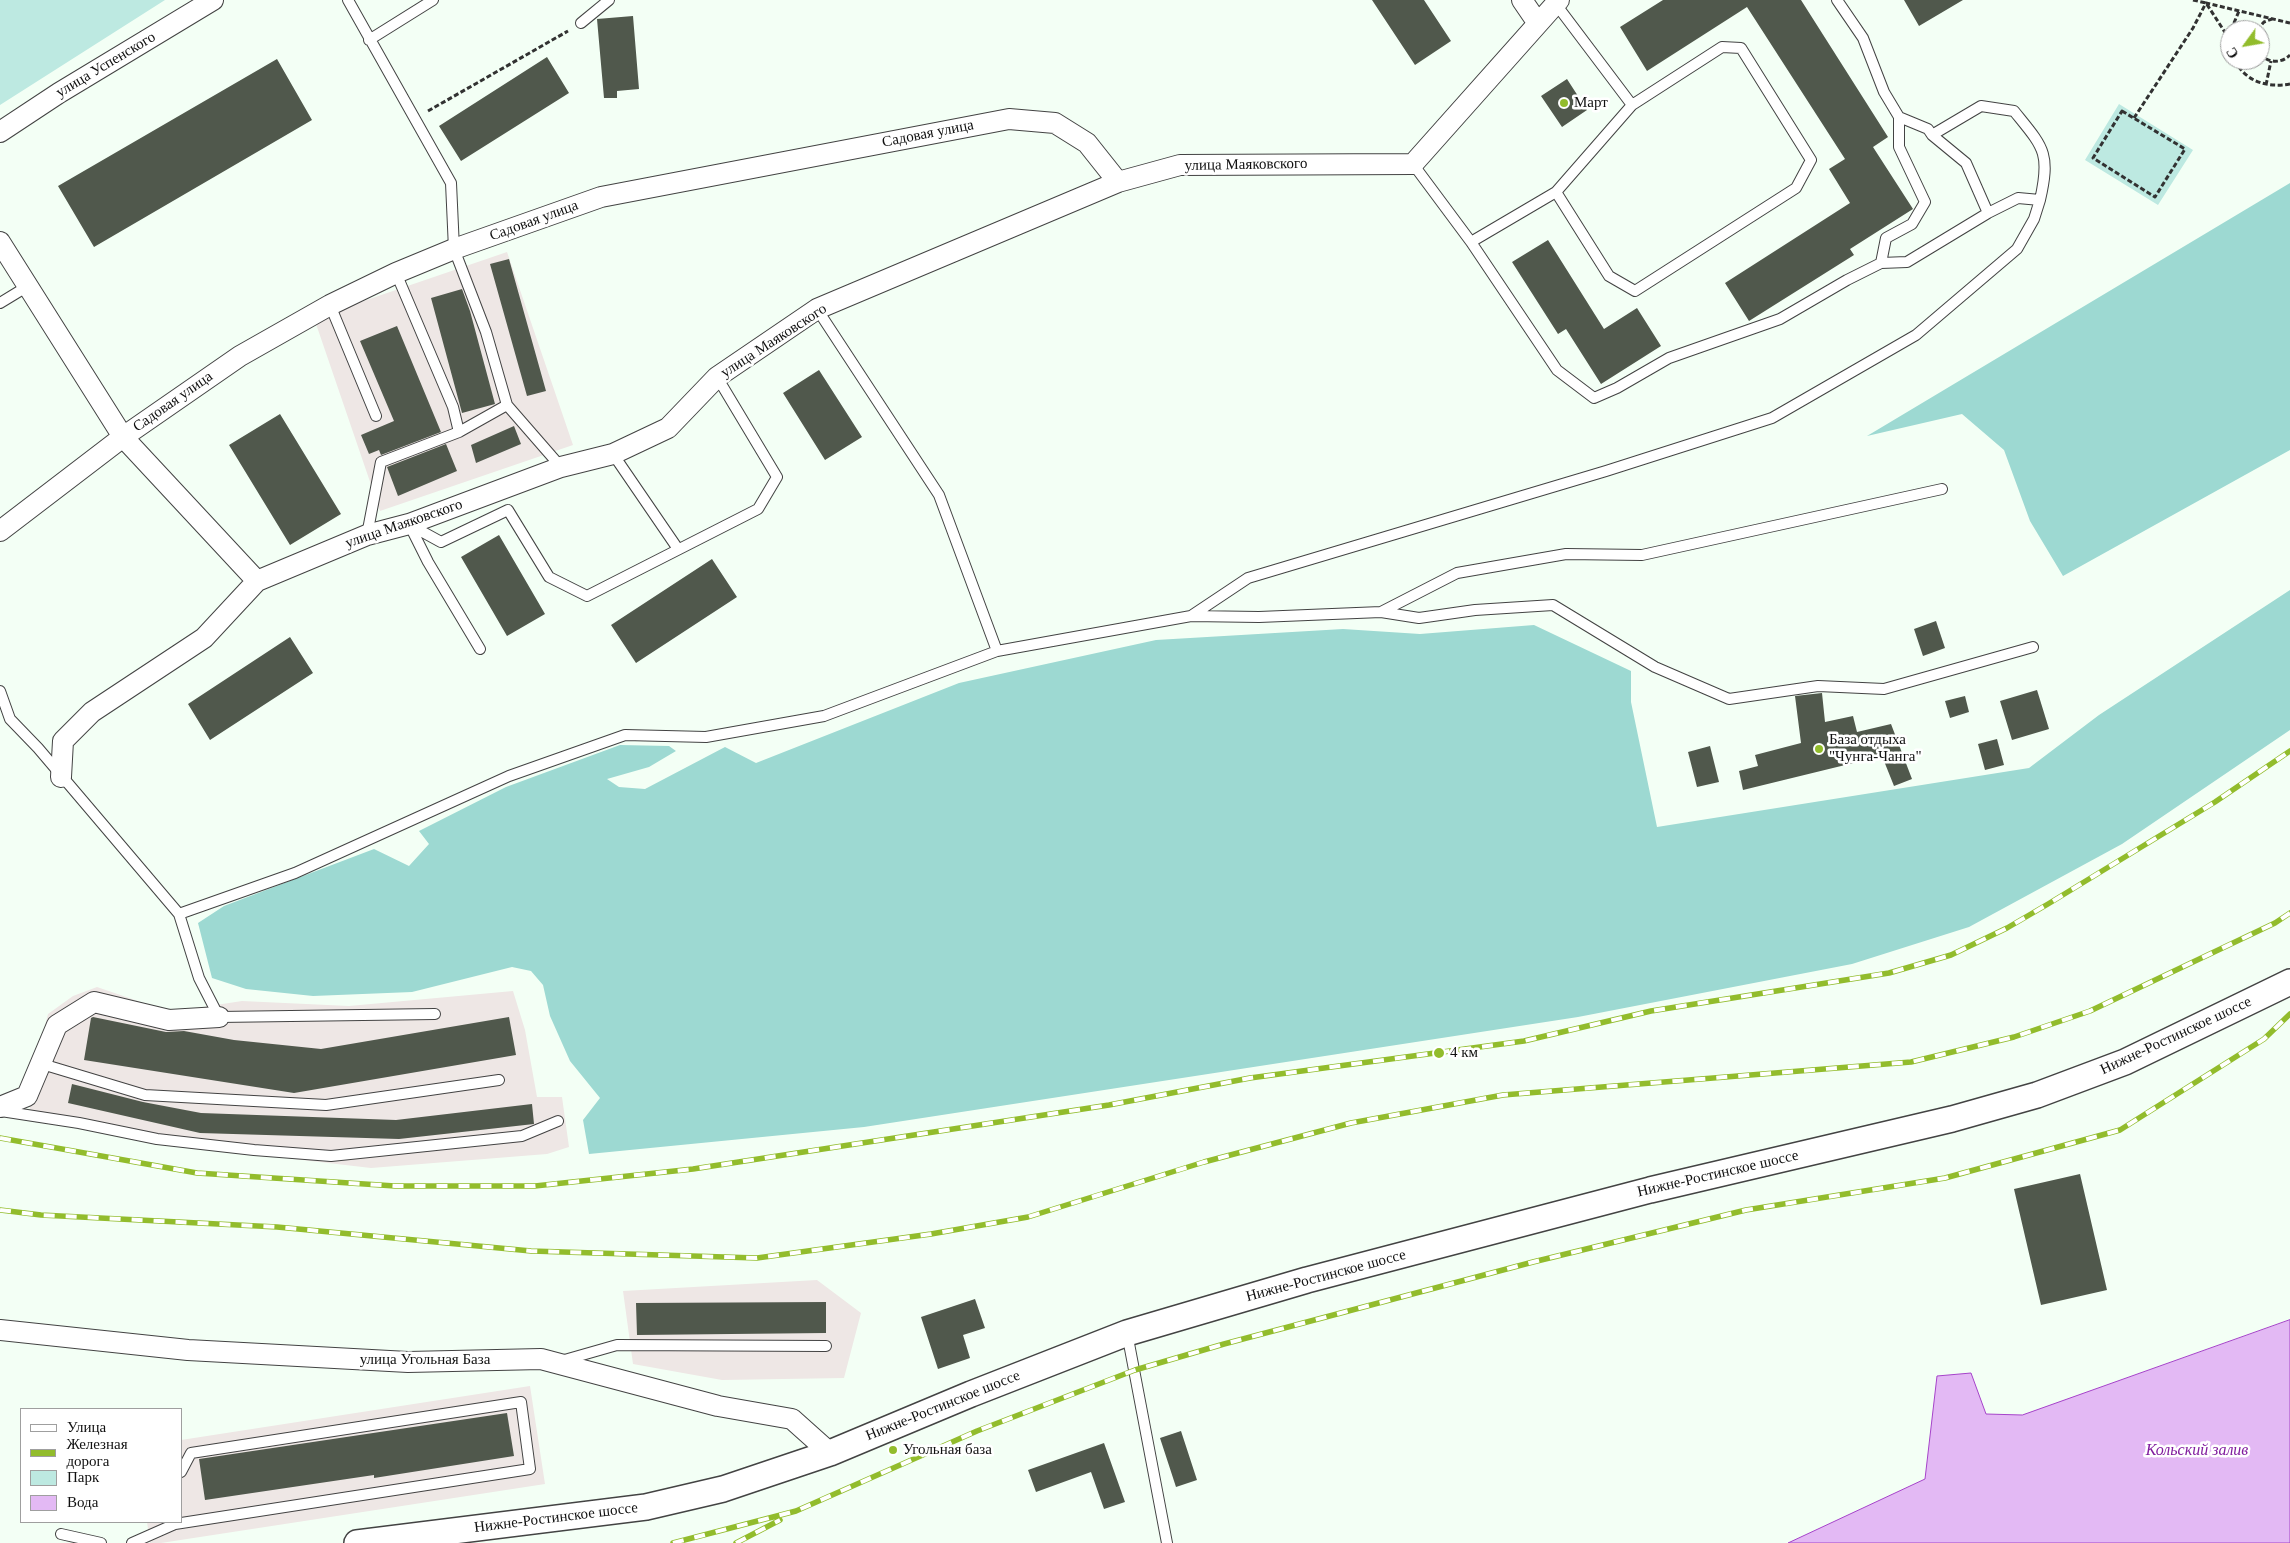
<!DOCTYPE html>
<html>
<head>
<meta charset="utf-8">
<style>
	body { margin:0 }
	#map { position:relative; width:2290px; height:1543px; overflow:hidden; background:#f3fff5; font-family:"Times New Roman",serif }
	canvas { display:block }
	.legend { position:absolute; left:20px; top:1408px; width:162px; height:115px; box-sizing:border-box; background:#fff; border:1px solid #9f9f9f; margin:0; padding:6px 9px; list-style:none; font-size:15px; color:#101010 }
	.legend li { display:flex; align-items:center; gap:10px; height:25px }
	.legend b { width:25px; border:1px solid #9f9f9f }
	.north { position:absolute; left:2220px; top:20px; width:50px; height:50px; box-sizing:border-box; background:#fff; border:1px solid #9f9f9f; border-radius:50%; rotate:238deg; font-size:14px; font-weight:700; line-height:20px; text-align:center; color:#101010 }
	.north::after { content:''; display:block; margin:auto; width:18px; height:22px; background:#92bc2c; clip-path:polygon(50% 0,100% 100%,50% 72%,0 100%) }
</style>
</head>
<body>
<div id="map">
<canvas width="2290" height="1543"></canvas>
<ul class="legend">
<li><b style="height:6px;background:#fff"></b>Улица</li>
<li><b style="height:6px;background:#92bc2c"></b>Железная дорога</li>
<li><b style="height:14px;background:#bde9e1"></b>Парк</li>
<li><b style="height:14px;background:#e3b9f4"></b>Вода</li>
</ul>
<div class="north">С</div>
</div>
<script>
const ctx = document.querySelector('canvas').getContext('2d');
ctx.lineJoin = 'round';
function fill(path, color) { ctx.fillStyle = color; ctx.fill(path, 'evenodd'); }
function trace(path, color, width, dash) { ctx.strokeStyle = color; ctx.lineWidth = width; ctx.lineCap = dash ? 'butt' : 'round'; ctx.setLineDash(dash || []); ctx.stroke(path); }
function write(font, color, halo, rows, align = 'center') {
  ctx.font = font + ' "Times New Roman",serif'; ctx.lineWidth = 5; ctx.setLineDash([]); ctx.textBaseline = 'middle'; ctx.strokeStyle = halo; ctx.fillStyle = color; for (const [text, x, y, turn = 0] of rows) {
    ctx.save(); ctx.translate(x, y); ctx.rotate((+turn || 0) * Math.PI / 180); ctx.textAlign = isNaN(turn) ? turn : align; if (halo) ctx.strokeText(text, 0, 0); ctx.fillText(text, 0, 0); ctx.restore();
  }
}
fill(new Path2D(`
	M507,252L573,445L380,511L314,318Z
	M97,987L170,1012L242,1001L349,1006L513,991L525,1030L537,1097H562L569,1147L547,1154L371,1168L242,1153L28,1121L36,1062L48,1014L73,996Z
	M817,1280L861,1313L844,1378L722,1380L633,1364L623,1291Z
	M530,1386L545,1484L161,1543H150L147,1522H181V1440Z`), '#eee7e5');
fill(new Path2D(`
	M0,0H165L0,105Z
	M2119,104L2193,150L2158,205L2085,160Z`), '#bde9e1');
fill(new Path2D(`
	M2290,183V450L2063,576L2030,521L2004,450L1962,414L1867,436Z
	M2290,590V730L2122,844L1969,927L1852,964L1578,1017L864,1127L589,1154L583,1120L600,1098L570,1061L550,1016L543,985L531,971L512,967L412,992L313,996L246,989L212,978L198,923L224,906L374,849L409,866L429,844L419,831L506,787L620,745L669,746L676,751L649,767L607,779L619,787L645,789L725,747L756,763L959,683L1156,640L1343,629L1420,634L1534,625L1631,671V702L1657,827L2029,768L2099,715Z`), '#9dd9d2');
const water = new Path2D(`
	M2290,1320V1543H1788L1925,1479L1937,1376L1971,1373L1986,1414L2022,1415Z`);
fill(water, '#e3b9f4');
trace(water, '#a543c9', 1);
fill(new Path2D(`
	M1372,0H1424L1451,41L1415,65Z
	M1663,0H1801L1888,137L1873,147L1913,209L1850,249L1854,255L1749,321L1725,283L1850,203L1829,169L1845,159L1747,7L1647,71L1620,27Z
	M1904,0H1963L1919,26Z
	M633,16L639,89L617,91V98H604L597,19Z
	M547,57L569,93L461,161L439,126Z
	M277,59L312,120L94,247L58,186Z
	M1567,79L1587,110L1562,127L1541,96Z
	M1548,240L1604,329L1637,308L1661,346L1601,384L1566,329L1558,334L1512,262Z
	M509,259L546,391L527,396L490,264Z
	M462,289L470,311L495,404L462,413L431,298Z
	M397,326L441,432L381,455L379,450L369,454L361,435L394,421L360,341Z
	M819,370L862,437L825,460L783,393Z
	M280,414L341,514L290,545L229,445Z
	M514,426L521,444L476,463L471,445Z
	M446,444L457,471L398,496L387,467Z
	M499,535L545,614L507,636L461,557Z
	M712,559L737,597L636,663L611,625Z
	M1936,621L1945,648L1923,656L1914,629Z
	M290,637L313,673L210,740L188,704Z
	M2037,690L2049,729L2012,740L2000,701Z
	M1822,693L1825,722L1853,716L1857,732L1891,724L1912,779L1894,786L1882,756L1743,790L1739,771L1758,766L1755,755L1801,743L1795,696Z
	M1965,696L1969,712L1950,718L1945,701Z
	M1997,739L2004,765L1985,770L1978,744Z
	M1710,746L1719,782L1697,787L1688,752Z
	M93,1017L166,1032L184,1031L234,1040L321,1049L509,1017L516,1055L294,1093L84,1060L91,1018Z
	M72,1084L143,1102L201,1113L396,1120L532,1104L534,1124L399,1139L200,1133L68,1103Z
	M2080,1174L2107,1290L2041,1305L2014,1189Z
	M975,1299L985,1328L963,1335L970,1358L938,1369L921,1317Z
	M826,1302V1333L637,1335L636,1303Z
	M507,1413L514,1456L374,1478V1475L205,1500L199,1459Z
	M1181,1431L1197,1480L1176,1487L1160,1438Z
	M1104,1443L1125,1502L1104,1509L1091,1472L1036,1492L1028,1470Z`), '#50584c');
const service = new Path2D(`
	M348,0L451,183L454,249L486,332L507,405L459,432
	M1555,3L1632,105
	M581,23L609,0
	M369,40L433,0
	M1899,117L1928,129L1932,135L1966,163L1988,213
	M1932,135L1981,106L2014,111C2043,147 2051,152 2040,200
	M1413,164L1471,242L1557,370L1594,398L1617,388L1669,358L1780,319L1847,280L1881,263L1886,238L1912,224L1925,202L1899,147V117L1884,92L1863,38L1837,0
	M1471,242L1556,192L1632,105L1722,47L1741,48L1811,160L1796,188L1635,291L1609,276L1556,192
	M0,303L28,286
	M330,305L376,416
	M817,309L939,495L997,651
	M507,405L561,467
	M613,454L678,549
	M409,524L428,562L480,649
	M410,525L441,542L508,510L549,577L587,596L758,509L777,477L717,377
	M367,535L381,462L459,432L453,407L396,273
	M1381,612L1419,618L1475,610L1553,605L1655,667L1729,699L1818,686L1884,689L2033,647
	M1191,616L1259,617L1381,612L1457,573L1566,554L1642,555L1942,489
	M0,691L10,719L38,748L179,914L199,978L219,1017L435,1014
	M179,914L295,873L509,776L625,735L706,737L824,716L997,651L1191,616L1248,578L1606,471L1772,418L1916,335L2017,249L2034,219L2040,200L2018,198L1988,213L1907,262L1881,263
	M42,1064L145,1095L326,1105L499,1080
	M1,1111L79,1123L157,1139L254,1150L331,1156L522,1136L558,1121
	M1127,1333L1167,1543
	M561,1361L617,1345L826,1346
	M61,1534L101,1543
	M132,1543L175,1524L530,1469L521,1402L191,1453L181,1472`);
const minor = new Path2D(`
	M1522,0L1537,22
	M0,132L59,93L213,0
	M0,242L123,437L257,581
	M0,531L123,437L240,356L330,305L396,273L454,249L601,197L1009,119L1055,123L1087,143L1118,182
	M61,777L63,741L92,712L204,638L257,581L367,535L409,524L561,467L613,454L668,428L717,377L817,309L1118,182L1180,165L1413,164L1559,0
	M0,1107L27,1096L57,1025L94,1002L169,1020L219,1017
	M0,1330L188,1350L408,1362L541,1359L718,1406L792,1419L830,1453`);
const tertiary = new Path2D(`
	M357,1543L646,1507L723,1489L830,1453L971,1394L1127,1333L1307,1280L1650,1190L1952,1119L2037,1095L2125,1062L2290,982`);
trace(service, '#434343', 12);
trace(minor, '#434343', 22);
trace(tertiary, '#434343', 28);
trace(new Path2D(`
	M2193,0L2206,3L2230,40
	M2231,30L2239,11
	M2257,30L2264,22L2272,19
	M2260,54C2268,63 2281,64 2290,55
	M2235,60C2245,82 2268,88 2290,84
	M2266,85L2271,61
	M428,111L568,31
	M2122,111L2185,149L2155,197L2093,158Z
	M2134,118L2193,28L2206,3L2290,23`), '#323232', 3, [5, 2.5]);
trace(service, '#fff', 10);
trace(minor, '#fff', 20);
trace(tertiary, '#fff', 25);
const rail = new Path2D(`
	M0,1138L197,1173L395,1186H535L693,1169L1109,1105L1250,1078L1524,1041L1651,1011L1889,973L1951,955L2007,928L2048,904L2215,802L2290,751
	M0,1210L41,1215L277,1227L531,1251L757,1258L931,1234L1028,1217L1204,1162L1351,1123L1503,1095L1911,1062L2014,1037L2090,1011L2275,923L2290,913
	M673,1543L796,1511L977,1431L1135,1370L1224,1344L1533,1262L1746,1210L1945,1178L2120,1130L2264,1039L2290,1014
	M736,1543L780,1520`);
trace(rail, '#92bc2c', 5.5);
trace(rail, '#fff', 4, [11]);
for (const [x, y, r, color] of [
	[1564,103,5,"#92bc2c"],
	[1819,749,5,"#92bc2c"],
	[1439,1053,6,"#92bc2c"],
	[893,1450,5,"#92bc2c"]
]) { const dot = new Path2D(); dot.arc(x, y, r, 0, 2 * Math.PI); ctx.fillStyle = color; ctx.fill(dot); trace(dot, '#fff', 2); }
write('15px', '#101010', '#fff', [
	["улица Успенского",106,65,-31],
	["Садовая улица",928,134,-11],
	["улица Маяковского",1246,165,-1],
	["Садовая улица",534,221,-20],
	["улица Маяковского",774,341,-33],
	["Садовая улица",173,402,-35],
	["улица Маяковского",404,524,-19],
	["Нижне-Ростинское шоссе",2176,1036,-25],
	["Нижне-Ростинское шоссе",1718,1174,-13],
	["Нижне-Ростинское шоссе",1326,1276,-15],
	["улица Угольная База",425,1360],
	["Нижне-Ростинское шоссе",943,1406,-22],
	["Нижне-Ростинское шоссе",556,1518,-7]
]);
write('15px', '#101010', '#fff', [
	["Март",1574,103],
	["База отдыха",1829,740],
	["\"Чунга-Чанга\"",1829,757],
	["4 км",1450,1053],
	["Угольная база",903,1450]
], 'left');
write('italic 16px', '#811c9e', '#fff', [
	["Кольский залив",2197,1451]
]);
</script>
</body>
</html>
